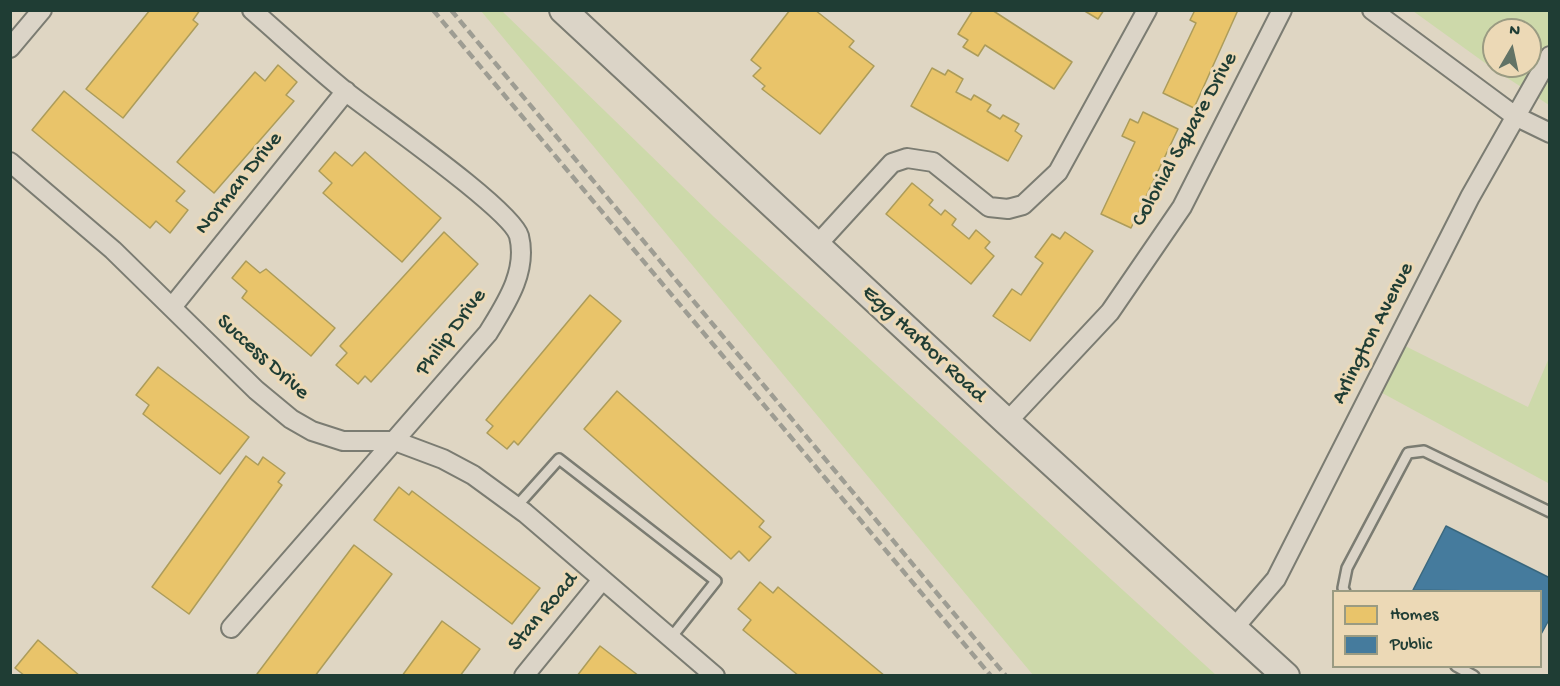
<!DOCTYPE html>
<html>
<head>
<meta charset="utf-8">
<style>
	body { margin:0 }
	#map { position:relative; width:1560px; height:686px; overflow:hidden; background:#dfd6c3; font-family:"Gochi Hand",sans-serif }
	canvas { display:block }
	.frame { position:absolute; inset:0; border:12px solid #1f3d34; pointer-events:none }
	.legend { position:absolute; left:1332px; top:590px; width:210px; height:78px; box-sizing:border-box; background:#ecd9b6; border:2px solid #9a9b82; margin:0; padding:8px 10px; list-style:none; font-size:18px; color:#1f3d34 }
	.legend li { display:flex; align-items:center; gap:12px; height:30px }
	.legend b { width:30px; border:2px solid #9a9b82 }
	.north { position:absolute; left:1482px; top:18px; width:60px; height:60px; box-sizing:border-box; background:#ecd9b6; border:2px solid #9a9b82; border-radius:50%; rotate:9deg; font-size:16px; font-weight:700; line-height:24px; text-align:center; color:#1f3d34 }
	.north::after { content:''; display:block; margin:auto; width:21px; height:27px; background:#627366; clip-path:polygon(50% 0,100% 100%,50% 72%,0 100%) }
</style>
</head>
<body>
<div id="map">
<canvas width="1560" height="686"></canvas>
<div class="frame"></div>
<ul class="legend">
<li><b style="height:16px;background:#e9c46a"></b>Homes</li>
<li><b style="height:16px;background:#457b9d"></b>Public</li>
</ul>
<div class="north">N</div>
</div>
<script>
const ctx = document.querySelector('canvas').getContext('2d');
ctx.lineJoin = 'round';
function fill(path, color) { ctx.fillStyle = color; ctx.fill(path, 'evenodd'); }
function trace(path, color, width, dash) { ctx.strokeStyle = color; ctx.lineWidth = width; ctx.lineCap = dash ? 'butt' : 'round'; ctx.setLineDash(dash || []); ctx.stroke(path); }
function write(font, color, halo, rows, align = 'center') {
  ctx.font = font + ' "Gochi Hand",sans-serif'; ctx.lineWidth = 6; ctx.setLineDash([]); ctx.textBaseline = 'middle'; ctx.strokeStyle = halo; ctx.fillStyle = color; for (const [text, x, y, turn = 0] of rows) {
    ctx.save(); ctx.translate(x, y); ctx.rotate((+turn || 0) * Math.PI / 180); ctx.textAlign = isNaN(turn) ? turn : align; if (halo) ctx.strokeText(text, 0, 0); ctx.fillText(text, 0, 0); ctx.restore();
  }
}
fill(new Path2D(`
	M481,11H502L714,217L1216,675H1033Z
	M1413,11H1549V105L1492,68ZM1494,30H1530V66H1494Z
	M1397,342L1528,407L1549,358L1548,483L1373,388Z`), '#cdd9aa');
const homes = new Path2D(`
	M150,10H200L193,20L198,24L123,118L86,89Z
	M790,10H815L854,41L849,47L874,66L820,134L762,89L765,86L753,76L761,68L751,60Z
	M973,10H992L1072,62L1054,89L985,45L978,56L963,47L968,40L958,34Z
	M1083,10H1104L1098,19Z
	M1195,10H1238L1194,108L1163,93L1196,23L1190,20Z
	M278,65L297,82L286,95L294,101L214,193L177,162L255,72L265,81Z
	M932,68L945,75L948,70L963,79L956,92L971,100L974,95L991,105L987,111L1000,119L1003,115L1019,124L1015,131L1022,136L1008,161L911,106Z
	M64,91L185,191L176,201L188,210L170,233L156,221L150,228L32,130Z
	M1143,112L1178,129L1131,228L1101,214L1135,142L1122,136L1130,119L1138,123Z
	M335,152L352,166L365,152L441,218L402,262L323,193L332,183L319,171Z
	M912,183L933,200L929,205L941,215L945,210L956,219L952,225L969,239L976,230L990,242L985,248L994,256L971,284L886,214Z
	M444,232L478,264L371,382L365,376L358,384L336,365L347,353L340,346Z
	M1065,232L1093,251L1030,341L993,316L1012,289L1021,295L1043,263L1035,257L1052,234L1060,239Z
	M246,261L260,273L266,269L335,328L311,356L242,298L247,291L232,278Z
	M590,295L621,321L518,445L514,441L507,449L487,433L493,426L486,420Z
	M158,367L249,437L220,474L143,414L149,405L136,395Z
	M617,391L764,521L759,527L771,537L749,561L739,551L731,559L584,429Z
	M246,456L258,465L263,457L285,473L278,482L282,485L189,614L152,587Z
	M399,487L409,495L412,491L540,588L512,624L374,520Z
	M354,545L392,574L315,676H259L257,674Z
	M760,582L773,593L778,587L885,676H799L743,630L751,620L738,609Z
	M442,621L480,649L460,676H402Z
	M38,640L80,676H25L15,668Z
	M600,646L639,676H577Z`);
fill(homes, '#e9c46a');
trace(homes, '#ac9c5a', 1.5);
const public = new Path2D(`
	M1446,526L1550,578V618L1540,636V592L1413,590Z`);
fill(public, '#457b9d');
trace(public, '#3a687e', 1.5);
const lane = new Path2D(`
	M516,507L559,459L716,581L670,639
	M1345,592L1343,588L1347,568L1408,453L1424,451L1550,512
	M1456,666L1474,676`);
const street = new Path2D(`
	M1372,10L1515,116L1550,133
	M10,48L42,10
	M10,162L113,250L256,390L291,419L312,431L343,441H395L443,459L473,475L525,513L715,676
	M816,246L892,163L907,158L933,162L989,207L1008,209L1023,205L1058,172L1147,10
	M172,307L346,91
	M1007,422L1110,312L1182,207L1282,10
	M231,628L488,333C505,305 528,272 519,236C511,209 375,115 345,91C313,65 283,37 252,10
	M1234,628L1276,579L1470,197L1550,56
	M524,676L602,580`);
const secondary = new Path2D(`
	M563,10L1007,422L1286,676`);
trace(lane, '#7b7c72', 14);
trace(street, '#7b7c72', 22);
trace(secondary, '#7b7c72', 30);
trace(lane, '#dbd4c7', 9);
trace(street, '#dbd4c7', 18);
trace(secondary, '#dbd4c7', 26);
trace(new Path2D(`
	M433,10L991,676
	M451,10L1006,676`), '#9e9d93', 4.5, [9, 4.5]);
write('22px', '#1f3d34', '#ecd9b6', [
	["Colonial Square Drive",1186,140,-61],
	["Norman Drive",240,184,-51],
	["Philip Drive",452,333,-53],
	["Arlington Avenue",1374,334,-63],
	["Egg Harbor Road",923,345,43],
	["Success Drive",262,358,42],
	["Stan Road",544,613,-50]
]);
</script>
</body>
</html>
